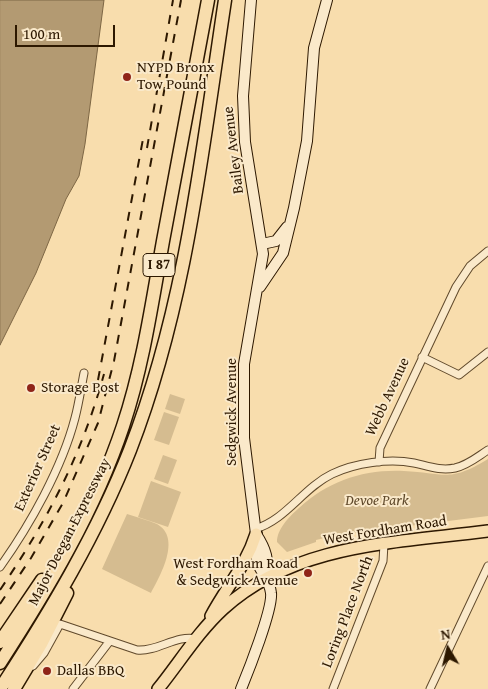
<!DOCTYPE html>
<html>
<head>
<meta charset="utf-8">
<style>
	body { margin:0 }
	#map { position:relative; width:488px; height:689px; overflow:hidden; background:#f8ddad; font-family:"Gentium Book Plus",serif }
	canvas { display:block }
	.north { position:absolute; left:423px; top:624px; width:50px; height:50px; -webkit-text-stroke:4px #fae9ca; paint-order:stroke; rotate:351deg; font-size:14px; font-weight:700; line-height:20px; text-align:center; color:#2d1800 }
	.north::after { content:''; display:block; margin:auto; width:18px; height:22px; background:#2d1800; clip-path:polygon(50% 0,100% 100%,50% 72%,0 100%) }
	.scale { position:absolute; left:15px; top:25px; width:100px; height:22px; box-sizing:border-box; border:2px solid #2d1800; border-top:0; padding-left:6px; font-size:15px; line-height:18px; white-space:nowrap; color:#2d1800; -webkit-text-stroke:4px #fae9ca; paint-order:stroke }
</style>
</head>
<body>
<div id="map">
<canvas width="488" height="689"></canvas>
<div class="north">N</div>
<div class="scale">100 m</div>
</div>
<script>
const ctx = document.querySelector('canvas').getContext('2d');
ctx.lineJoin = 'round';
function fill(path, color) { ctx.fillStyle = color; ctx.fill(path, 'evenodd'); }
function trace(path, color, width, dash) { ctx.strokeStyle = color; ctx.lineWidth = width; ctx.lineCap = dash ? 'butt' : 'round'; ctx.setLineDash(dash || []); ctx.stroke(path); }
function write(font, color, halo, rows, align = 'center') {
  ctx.font = font + ' "Gentium Book Plus",serif'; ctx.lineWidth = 4; ctx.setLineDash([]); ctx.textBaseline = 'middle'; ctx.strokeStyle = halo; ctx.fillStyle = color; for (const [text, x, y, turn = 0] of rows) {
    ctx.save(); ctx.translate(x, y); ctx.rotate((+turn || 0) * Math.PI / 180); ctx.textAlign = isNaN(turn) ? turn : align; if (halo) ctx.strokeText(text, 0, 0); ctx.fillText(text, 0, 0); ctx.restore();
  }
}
fill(new Path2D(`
	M170,394L185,399L180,414L165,409Z
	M164,412L179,417L169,445L154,440Z
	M163,455L177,460L168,484L154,479Z
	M488,459V516L337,535L316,540V542L287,552L277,542C277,529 289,517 299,508C328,481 364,469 404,471C445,473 449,483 488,459Z
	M151,481L181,492L168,527L138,517Z
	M127,514C136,517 148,520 157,524C182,538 160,576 151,593L102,569Z`), '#d5bc90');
const water = new Path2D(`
	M0,0H104L85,144L79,176L66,199L36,273L0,345Z`);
fill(water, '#b39a72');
trace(water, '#7d6644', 1);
const street = new Path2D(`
	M422,357L459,375L488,352
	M379,462L380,448L456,287L470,266L488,251
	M255,529C286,520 303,488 332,474C355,463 389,458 414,463C428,466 440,471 455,468C468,465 477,457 488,450
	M0,567C30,525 62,468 75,418C79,403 81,388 84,373
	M33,666L44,653L60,624L137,650C158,652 176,634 197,639
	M73,689L109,642
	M333,689L383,561L384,544
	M430,689L488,566`);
const secondary = new Path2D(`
	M262,244L276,241L287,227
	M260,287L283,253L294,208L307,141L314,48L327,0
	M256,534C266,549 269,560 267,578
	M241,689C248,672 273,609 271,593C270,583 265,577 260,568C255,558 256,545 256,534L244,438V364L263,254L245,142L243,96L251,0`);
const primary = new Path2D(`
	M211,616C227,586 246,566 256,534
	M158,689C179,663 198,632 223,609C295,543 396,543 488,531`);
const highway = new Path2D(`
	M0,642L42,580
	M0,663C48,589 95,510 123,426C143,366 152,303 163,241C178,161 193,80 208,0
	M0,689C49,614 97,534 130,450C186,306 202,151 225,0
	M14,689L41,644L67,593`);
trace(street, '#60492b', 9);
trace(secondary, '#2d1800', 12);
trace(primary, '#2d1800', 14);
trace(highway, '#2d1800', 15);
trace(street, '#fae9ca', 7);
trace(secondary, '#fae9ca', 10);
trace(primary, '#f8ddad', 11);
trace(highway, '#f8ddad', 12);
trace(new Path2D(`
	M147,148L173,0
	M98,380L143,139
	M0,590C48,519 81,457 104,374
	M0,604L31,558L63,503L98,423L114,361L181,0`), '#2d1800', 2, [9, 9]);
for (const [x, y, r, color] of [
	[127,77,5,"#8f2418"],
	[31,388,5,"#8f2418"],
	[308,573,5,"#8f2418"],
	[47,671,5,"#8f2418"]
]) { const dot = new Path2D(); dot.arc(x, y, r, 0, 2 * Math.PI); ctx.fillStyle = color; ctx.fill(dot); trace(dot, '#fae9ca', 2); }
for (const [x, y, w] of [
	[159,265,32]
]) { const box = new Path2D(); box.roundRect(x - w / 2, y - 11.5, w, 23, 4); ctx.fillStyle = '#fae9ca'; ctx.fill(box); trace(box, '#2d1800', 1); }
write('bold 14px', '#2d1800', null, [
	["I 87",159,265]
]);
write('15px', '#2d1800', '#fae9ca', [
	["NYPD Bronx",137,68],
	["Tow Pound",137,85],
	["Storage Post",41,388],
	["West Fordham Road",298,564,"right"],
	["& Sedgwick Avenue",298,581,"right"],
	["Dallas BBQ",57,671]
], 'left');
write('15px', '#2d1800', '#fae9ca', [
	["Bailey Avenue",234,150,-97],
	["Webb Avenue",388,397,-65],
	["Sedgwick Avenue",232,412,-90],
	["Exterior Street",38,468,-66],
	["West Fordham Road",385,531,-9],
	["Major Deegan Expressway",70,532,-63],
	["Loring Place North",348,612,-69]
]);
write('italic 15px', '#5f492b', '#fae9ca', [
	["Devoe Park",377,501]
]);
</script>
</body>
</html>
